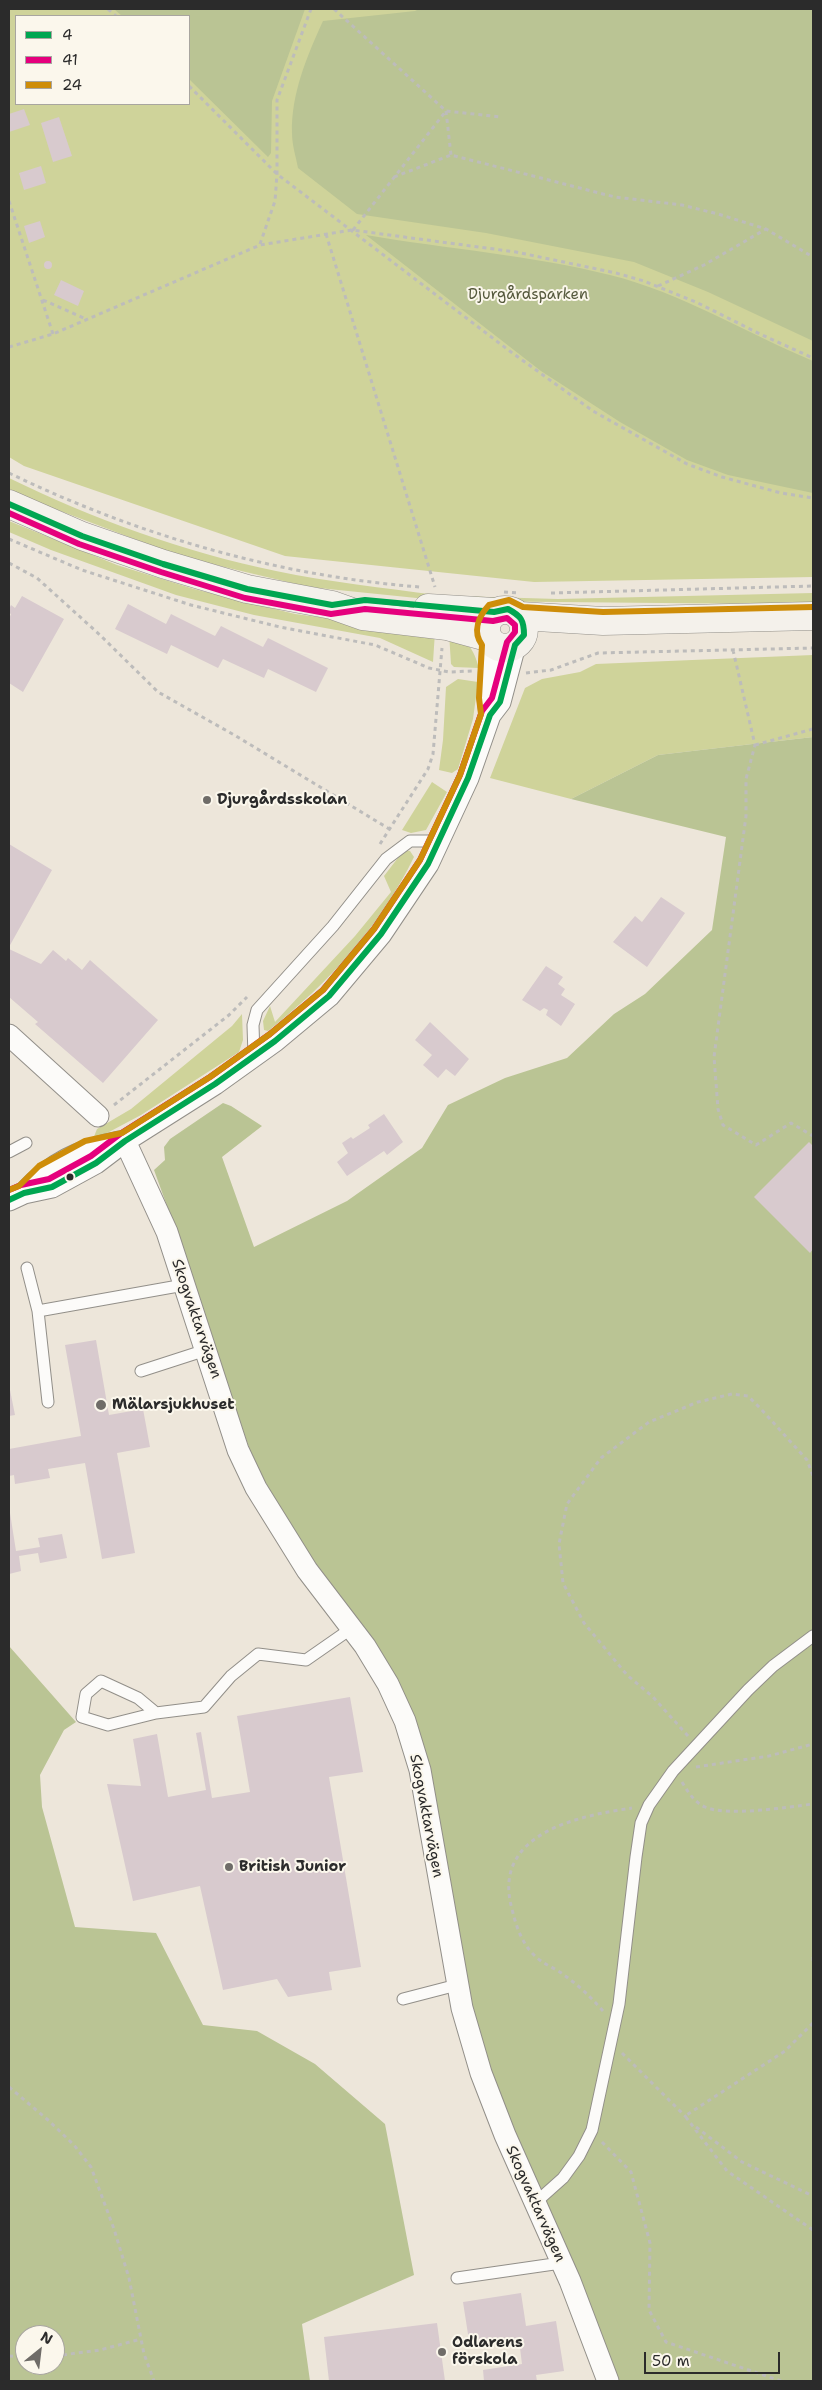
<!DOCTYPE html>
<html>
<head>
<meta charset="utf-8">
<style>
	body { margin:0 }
	#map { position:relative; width:822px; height:2390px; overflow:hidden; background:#ede6da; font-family:"Shantell Sans",sans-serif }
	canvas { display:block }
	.frame { position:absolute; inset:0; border:10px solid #2b2b2b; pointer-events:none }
	.legend { position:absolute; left:15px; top:15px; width:175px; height:90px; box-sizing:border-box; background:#fbf7ec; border:1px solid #a8a59f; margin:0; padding:6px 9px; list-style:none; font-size:15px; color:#2b2b2b }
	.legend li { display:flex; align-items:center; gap:10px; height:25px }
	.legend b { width:25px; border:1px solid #a8a59f }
	.north { position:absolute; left:15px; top:2325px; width:50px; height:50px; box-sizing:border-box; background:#fbf7ec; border:1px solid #a8a59f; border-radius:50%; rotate:29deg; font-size:14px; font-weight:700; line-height:20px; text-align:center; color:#2b2b2b }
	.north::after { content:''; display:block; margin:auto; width:18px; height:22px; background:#6f6c68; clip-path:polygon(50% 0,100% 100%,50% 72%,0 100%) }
	.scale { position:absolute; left:644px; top:2352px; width:136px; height:22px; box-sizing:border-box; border:2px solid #2b2b2b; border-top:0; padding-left:6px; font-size:15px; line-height:18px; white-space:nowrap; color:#2b2b2b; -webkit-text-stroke:4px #fbf7ec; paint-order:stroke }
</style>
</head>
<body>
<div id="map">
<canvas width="822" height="2390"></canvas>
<div class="frame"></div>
<ul class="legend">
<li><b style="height:6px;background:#00a651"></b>4</li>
<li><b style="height:6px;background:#e5007d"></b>41</li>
<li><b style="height:6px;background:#ce8d09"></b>24</li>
</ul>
<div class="north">N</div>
<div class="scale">50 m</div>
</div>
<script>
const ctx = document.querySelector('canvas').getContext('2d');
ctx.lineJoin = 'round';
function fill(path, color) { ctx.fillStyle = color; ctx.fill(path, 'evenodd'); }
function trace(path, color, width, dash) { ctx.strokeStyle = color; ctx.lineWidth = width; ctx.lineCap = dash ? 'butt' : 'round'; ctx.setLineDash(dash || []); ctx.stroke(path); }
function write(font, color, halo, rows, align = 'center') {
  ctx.font = font + ' "Shantell Sans",sans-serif'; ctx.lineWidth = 4; ctx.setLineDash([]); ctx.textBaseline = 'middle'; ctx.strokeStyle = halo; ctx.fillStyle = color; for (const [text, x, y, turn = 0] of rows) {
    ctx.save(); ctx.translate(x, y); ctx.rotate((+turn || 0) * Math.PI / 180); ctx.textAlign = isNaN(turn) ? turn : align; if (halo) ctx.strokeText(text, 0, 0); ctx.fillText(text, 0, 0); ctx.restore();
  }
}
fill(new Path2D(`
	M9,9H813V577L534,582L285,556L24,466L9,457ZM16,16H189V104H16Z
	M9,478C93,519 184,552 276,571C329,582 384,588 437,595L436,600L309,587L182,557L34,501L9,489Z
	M9,521L117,565L194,589L295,614L435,632L433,662L380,638L254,615L176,595L51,550L9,532Z
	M813,593V602L766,604L454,601L456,596L558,599Z
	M449,633C469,642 473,648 479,668L454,667L451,664Z
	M813,655V737L658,755L571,799L490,778L525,688L542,679L580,672L596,664Z
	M458,679L478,682L473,719L458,769L452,773L439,770L443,740L446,687Z
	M432,782L447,792L426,830L411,833L402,830Z
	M404,850L410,851L414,857C380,927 329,983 268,1031L264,1030L263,1021L270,1006L275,1022L355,936L391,892L384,876Z
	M242,1014L243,1040L239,1052L141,1115L94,1140L93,1139L97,1129L131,1109L232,1026Z`), '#cfd39a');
fill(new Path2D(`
	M114,9H305L272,101L271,153L268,157L189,79V16H122Z
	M419,9H813V341L708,292L634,262L486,233L357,214L298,168C296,157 292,145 292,133C291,94 307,56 323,21L415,11Z
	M366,235C447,249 530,255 610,275C682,293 746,333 813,361V493L728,475L687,460L620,422L541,371Z
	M813,737V2381H617L498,2095L476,2031L424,1762L361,1624L303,1546L255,1465L215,1349L195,1283L154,1170L165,1160L164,1147L170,1139L223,1103L231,1106L262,1126L222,1157L254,1247L347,1201L422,1148L448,1105L505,1078L567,1058L614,1014L645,994L712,930L726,837L571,799L658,755Z
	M9,1646L76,1722L64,1730L40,1775L42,1807L75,1927L156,1933L203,2025L257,2031L315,2064L385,2124L414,2275L302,2324L310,2381H9ZM25,2335H55V2365H25Z`), '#bac494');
fill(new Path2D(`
	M24,109L30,125L9,132V114Z
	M59,117L72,156L53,162L41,123Z
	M41,166L46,183L24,190L19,173Z
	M40,221L45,237L29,243L24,226Z
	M44 265a4 4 0 1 1 8 0a4 4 0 1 1-8 0Z
	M61,280L84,291L78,306L54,295Z
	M22,596L64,619L23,692L9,683V619L11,614L9,613V609L11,605L15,608Z
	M128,604L166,624L171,614L215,636L221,626L263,647L268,638L328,668L316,692L268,669L264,678L223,659L218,668L171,645L167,654L115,629Z
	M9,844L52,870L9,947Z
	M661,897L685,913L647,967L613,942L635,916L642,922Z
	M9,949L41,964L53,950L66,961L68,958L82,970L90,960L158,1020L103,1083L35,1024L38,1022L9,997Z
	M546,966L563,977L558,984L565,989L561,995L575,1004L561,1026L546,1015L548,1010L544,1008L540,1011L522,1000Z
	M430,1022L469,1059L455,1076L446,1069L438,1078L423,1065L432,1055L415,1040Z
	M384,1114L403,1142L387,1155L384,1151L347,1176L337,1162L348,1153L342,1143L351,1137L353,1139L370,1128L368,1125Z
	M809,1142L813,1146V1249L810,1253L754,1197Z
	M96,1340L109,1415L143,1409L150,1447L117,1453L135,1553L102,1559L85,1463L48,1469L50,1478L15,1484L14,1475L9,1476V1449L81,1436L65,1345Z
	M9,1385L15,1415L9,1416Z
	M10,1513L16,1551L40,1547L38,1538L62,1534L67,1558L40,1563L38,1553L19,1556L21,1571L9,1574Z
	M350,1697L363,1772L329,1777L361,1967L329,1972L332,1990L288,1997L277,1979L223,1990L200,1886L133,1901L107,1784L141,1786L133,1739L157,1734L168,1797L206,1790L196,1733L201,1732L212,1798L250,1792L237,1716Z
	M521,2293L526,2326L556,2321L564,2371L536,2375L537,2381H484L483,2370L522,2364L519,2340L470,2347L463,2302Z
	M437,2323L445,2381H329L324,2337Z`), '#d8cace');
const lane = new Path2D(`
	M254,1056L253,1025L257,1010L333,926L386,859L410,841H438
	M9,1152L26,1143
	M27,1268L38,1311
	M141,1371L206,1350
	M48,1402L38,1311L184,1285
	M156,1713L108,1725L82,1717L86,1694L101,1681L138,1698L156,1713L204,1707L231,1676L258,1654L306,1660L352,1628
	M403,1999L457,1985
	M535,2203L563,2178L579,2156L592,2130L619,2004L636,1857L641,1823L649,1805L673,1771L748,1690L773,1666L813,1636
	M457,2278L561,2263`);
const street = new Path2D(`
	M490,715L488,698L491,642
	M9,1035L98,1116
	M125,1141L167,1232L238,1450L256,1488L307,1570L365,1646L388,1684L405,1721L420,1770L462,2008L481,2073L505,2135L570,2281L608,2381
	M24,1193C52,1163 79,1150 119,1142
	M9,1200L24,1193L52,1187L96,1163L125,1141L215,1084L275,1041L329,996L381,934L428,864L468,778L490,715L500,702L515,645`);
const secondary = new Path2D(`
	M9,504L82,536L163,564L247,589L332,605L363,616L447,626L487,637
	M428,608L494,612
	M486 629a19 19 0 1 1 38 0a19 19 0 1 1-38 0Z
	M520,616L603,621L813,616`);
trace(lane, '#928f89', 13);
trace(street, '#928f89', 23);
trace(secondary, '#928f89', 29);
trace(new Path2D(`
	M108,9L116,16
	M334,9L446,111L501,117
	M189,86L277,174L511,352L593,411L687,464L722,477L781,493L813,498
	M446,111L451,155
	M394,177L451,155L615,197L682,205L718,214L766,229L813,257
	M9,201L53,334
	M353,230L446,111
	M326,234L435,587
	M260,244L275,201L277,174V100L311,9
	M658,286L704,265L766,229
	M43,300L86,319
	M9,347L53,334L260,245L352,230L516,252L616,273L644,281L696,302L760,334L813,358
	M9,473C137,535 278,576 420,587
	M9,539L82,570L191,605L280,627L375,645L429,668L449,672L472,671
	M9,563L37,578L100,635L158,692L236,736L391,830
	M504,592L518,593
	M551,593L813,586
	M733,650L755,745L746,779V816L714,1057L718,1109L723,1125L756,1145L791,1123L813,1136
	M526,673L551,670L598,653L813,648
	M755,745L813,729
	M380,844L428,769L433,754L442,648
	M114,1105L229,1015L247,997
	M688,1736L653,1697L627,1675L584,1623L563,1583L559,1544L567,1504L601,1458L649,1422L698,1402L732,1394L748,1396L761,1409L807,1460L813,1476
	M696,1767L769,1756L813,1744
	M682,1782C688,1792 694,1802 705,1807C728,1817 787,1807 813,1804
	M813,1957V1965
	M603,2011C591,1997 578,1985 564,1975C555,1968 543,1964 535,1956C522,1944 516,1926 512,1909C491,1834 577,1816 632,1808
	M813,2023L785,2051L685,2116L727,2171L813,2230
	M622,2053L686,2117
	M9,2087L48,2120L74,2145L91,2167L114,2229L129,2278L144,2354L154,2381
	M696,2127L742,2162L813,2196
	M602,2142L631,2172L650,2243L649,2310L666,2342L781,2381
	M9,2356L25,2357
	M55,2356L100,2350L141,2339`), '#bdbcbb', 3, [4, 4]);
trace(lane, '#fcfbf9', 11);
trace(street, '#fcfbf9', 21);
trace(secondary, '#f4f1eb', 28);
trace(new Path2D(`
	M9,504L82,536L163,564L247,589L332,605L365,600L494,612L508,609C521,616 524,620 524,635L515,645L500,702L490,715L468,778L428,864L381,934L329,996L275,1041L215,1084L125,1141L96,1163L52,1187L24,1193L9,1200`), '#00a651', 6);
trace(new Path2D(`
	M9,513L79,544L161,572L245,598L331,614L365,609L493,621L507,618L515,625V632L507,642L492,698L482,711L460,775L420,860L374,929L323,990L270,1034L210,1077L120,1134L91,1156L49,1179L21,1185L9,1190`), '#e5007d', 6);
trace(new Path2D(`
	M9,1190L19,1186L39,1166L85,1141L122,1133L210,1077L270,1034L323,990L374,929L420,860L460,775L481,714L479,698L482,645C472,631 479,616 489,605L509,600L523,607L603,612L813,607`), '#ce8d09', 6);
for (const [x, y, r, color] of [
	[207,800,5,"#6f6c68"],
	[70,1177,4.5,"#2b2b2b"],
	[101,1405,6,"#6f6c68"],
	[229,1867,5,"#6f6c68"],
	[442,2352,5,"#6f6c68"]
]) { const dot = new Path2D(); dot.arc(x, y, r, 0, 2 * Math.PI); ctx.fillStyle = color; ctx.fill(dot); trace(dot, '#fbf7ec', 2); }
write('15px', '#55593c', '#fbf7ec', [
	["Djurgårdsparken",528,295]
]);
write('bold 15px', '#2b2b2b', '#fbf7ec', [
	["Djurgårdsskolan",217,800],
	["Mälarsjukhuset",112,1405],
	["British Junior",239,1867],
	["Odlarens",452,2343],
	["förskola",452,2360]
], 'left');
write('15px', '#2b2b2b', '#fbf7ec', [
	["Skogvaktarvägen",196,1319,71],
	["Skogvaktarvägen",426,1816,79],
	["Skogvaktarvägen",535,2204,66]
]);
</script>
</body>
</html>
